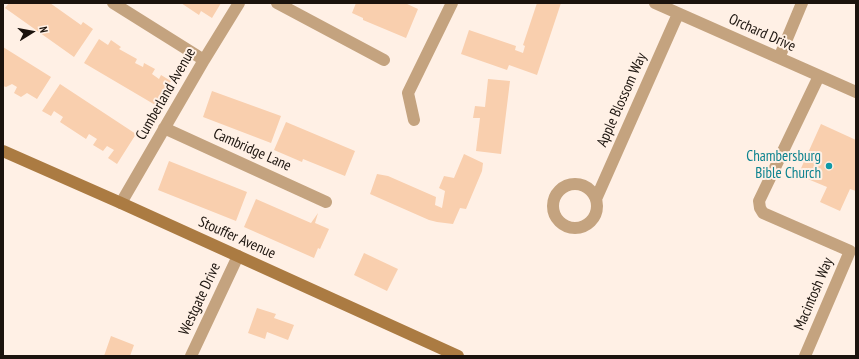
<!DOCTYPE html>
<html>
<head>
<meta charset="utf-8">
<style>
	body { margin:0 }
	#map { position:relative; width:859px; height:359px; overflow:hidden; background:#fff0e5; font-family:"PT Sans Narrow",sans-serif }
	canvas { display:block }
	.frame { position:absolute; inset:0; border:4px solid #1b130d; pointer-events:none }
	.north { position:absolute; left:12px; top:12px; width:40px; height:40px; -webkit-text-stroke:3px #fff0e5; paint-order:stroke; rotate:79deg; font-size:11px; font-weight:700; line-height:16px; text-align:center; color:#1b130d }
	.north::after { content:''; display:block; margin:auto; width:14px; height:18px; background:#1b130d; clip-path:polygon(50% 0,100% 100%,50% 72%,0 100%) }
</style>
</head>
<body>
<div id="map">
<canvas width="859" height="359"></canvas>
<div class="frame"></div>
<div class="north">N</div>
</div>
<script>
const ctx = document.querySelector('canvas').getContext('2d');
ctx.lineJoin = 'round';
function fill(path, color) { ctx.fillStyle = color; ctx.fill(path, 'evenodd'); }
function trace(path, color, width, dash) { ctx.strokeStyle = color; ctx.lineWidth = width; ctx.lineCap = dash ? 'butt' : 'round'; ctx.setLineDash(dash || []); ctx.stroke(path); }
function write(font, color, halo, rows, align = 'center') {
  ctx.font = font + ' "PT Sans Narrow",sans-serif'; ctx.lineWidth = 4; ctx.setLineDash([]); ctx.textBaseline = 'middle'; ctx.strokeStyle = halo; ctx.fillStyle = color; for (const [text, x, y, turn = 0] of rows) {
    ctx.save(); ctx.translate(x, y); ctx.rotate((+turn || 0) * Math.PI / 180); ctx.textAlign = isNaN(turn) ? turn : align; if (halo) ctx.strokeText(text, 0, 0); ctx.fillText(text, 0, 0); ctx.restore();
  }
}
fill(new Path2D(`
	M9,3H50L81,25L83,22L93,29L74,57L5,8Z
	M181,3H221L212,18L201,11L199,15Z
	M356,3H405L418,9L406,38L363,20V18L352,13Z
	M537,3H561L537,75L509,65L507,70L461,54L469,30L516,46L515,50L523,53L525,46L523,45Z
	M99,39L108,45L111,40L121,47L119,49L137,59L135,63L143,67L144,63L155,69L152,74L159,79L161,75L171,81L157,106L84,63Z
	M3,47L51,77L37,99L27,93L21,97L14,93L17,87L12,84L6,87L3,86Z
	M488,79L510,81L501,154L476,151L480,118H473L475,106L485,107Z
	M60,84L136,134L117,164L108,158L114,150L107,146L103,151L93,145L97,139L89,134L86,139L60,122L63,117L54,111L51,116L42,111Z
	M212,91L281,116L271,143L203,117Z
	M286,122L355,151L345,176L303,159L302,162L274,150Z
	M821,124L856,140V191L850,189L840,211L820,202L827,187L798,175Z
	M464,154L483,163L482,171L466,209L460,208L453,224L437,222L429,220L370,194L377,174L388,176L436,197L435,205L442,208L445,191L439,188L444,176L454,178Z
	M169,161L247,192L236,221L158,190Z
	M256,199L311,223L318,213L315,223L329,229L320,249L318,248L314,258L244,227Z
	M364,253L398,269L387,291L354,275Z
	M257,308L276,314L274,318L294,325L288,340L267,332L265,339L248,333Z
	M111,336L134,345L130,356H104Z`), '#f9cfae');
trace(new Path2D(`
	M113,3L204,60
	M277,3L384,60
	M655,3L856,92
	M779,58L802,3
	M414,120L408,93L452,3
	M164,128L326,202
	M553 206a22 22 0 1 1 44 0a22 22 0 1 1-44 0Z
	M596,199L678,14
	M121,203L204,60L239,3
	M191,356L238,256
	M805,356L850,251L763,213L760,208L759,201L819,76`), '#c4a37f', 12);
trace(new Path2D(`
	M3,151L121,203L458,356`), '#ab7b42', 12);
for (const [x, y, r, color] of [
	[829,166,4,"#0f9aa8"]
]) { const dot = new Path2D(); dot.arc(x, y, r, 0, 2 * Math.PI); ctx.fillStyle = color; ctx.fill(dot); trace(dot, '#fff0e5', 1.5); }
write('15px', '#1b130d', '#fff0e5', [
	["Orchard Drive",762,33,24],
	["Cumberland Avenue",166,94,-60],
	["Apple Blossom Way",622,100,-66],
	["Cambridge Lane",252,150,24],
	["Stouffer Avenue",237,238,24],
	["Macintosh Way",814,294,-67],
	["Westgate Drive",200,299,-65]
]);
write('15px', '#0d838f', '#fff0e5', [
	["Chambersburg",821,157],
	["Bible Church",821,174]
], 'right');
</script>
</body>
</html>
